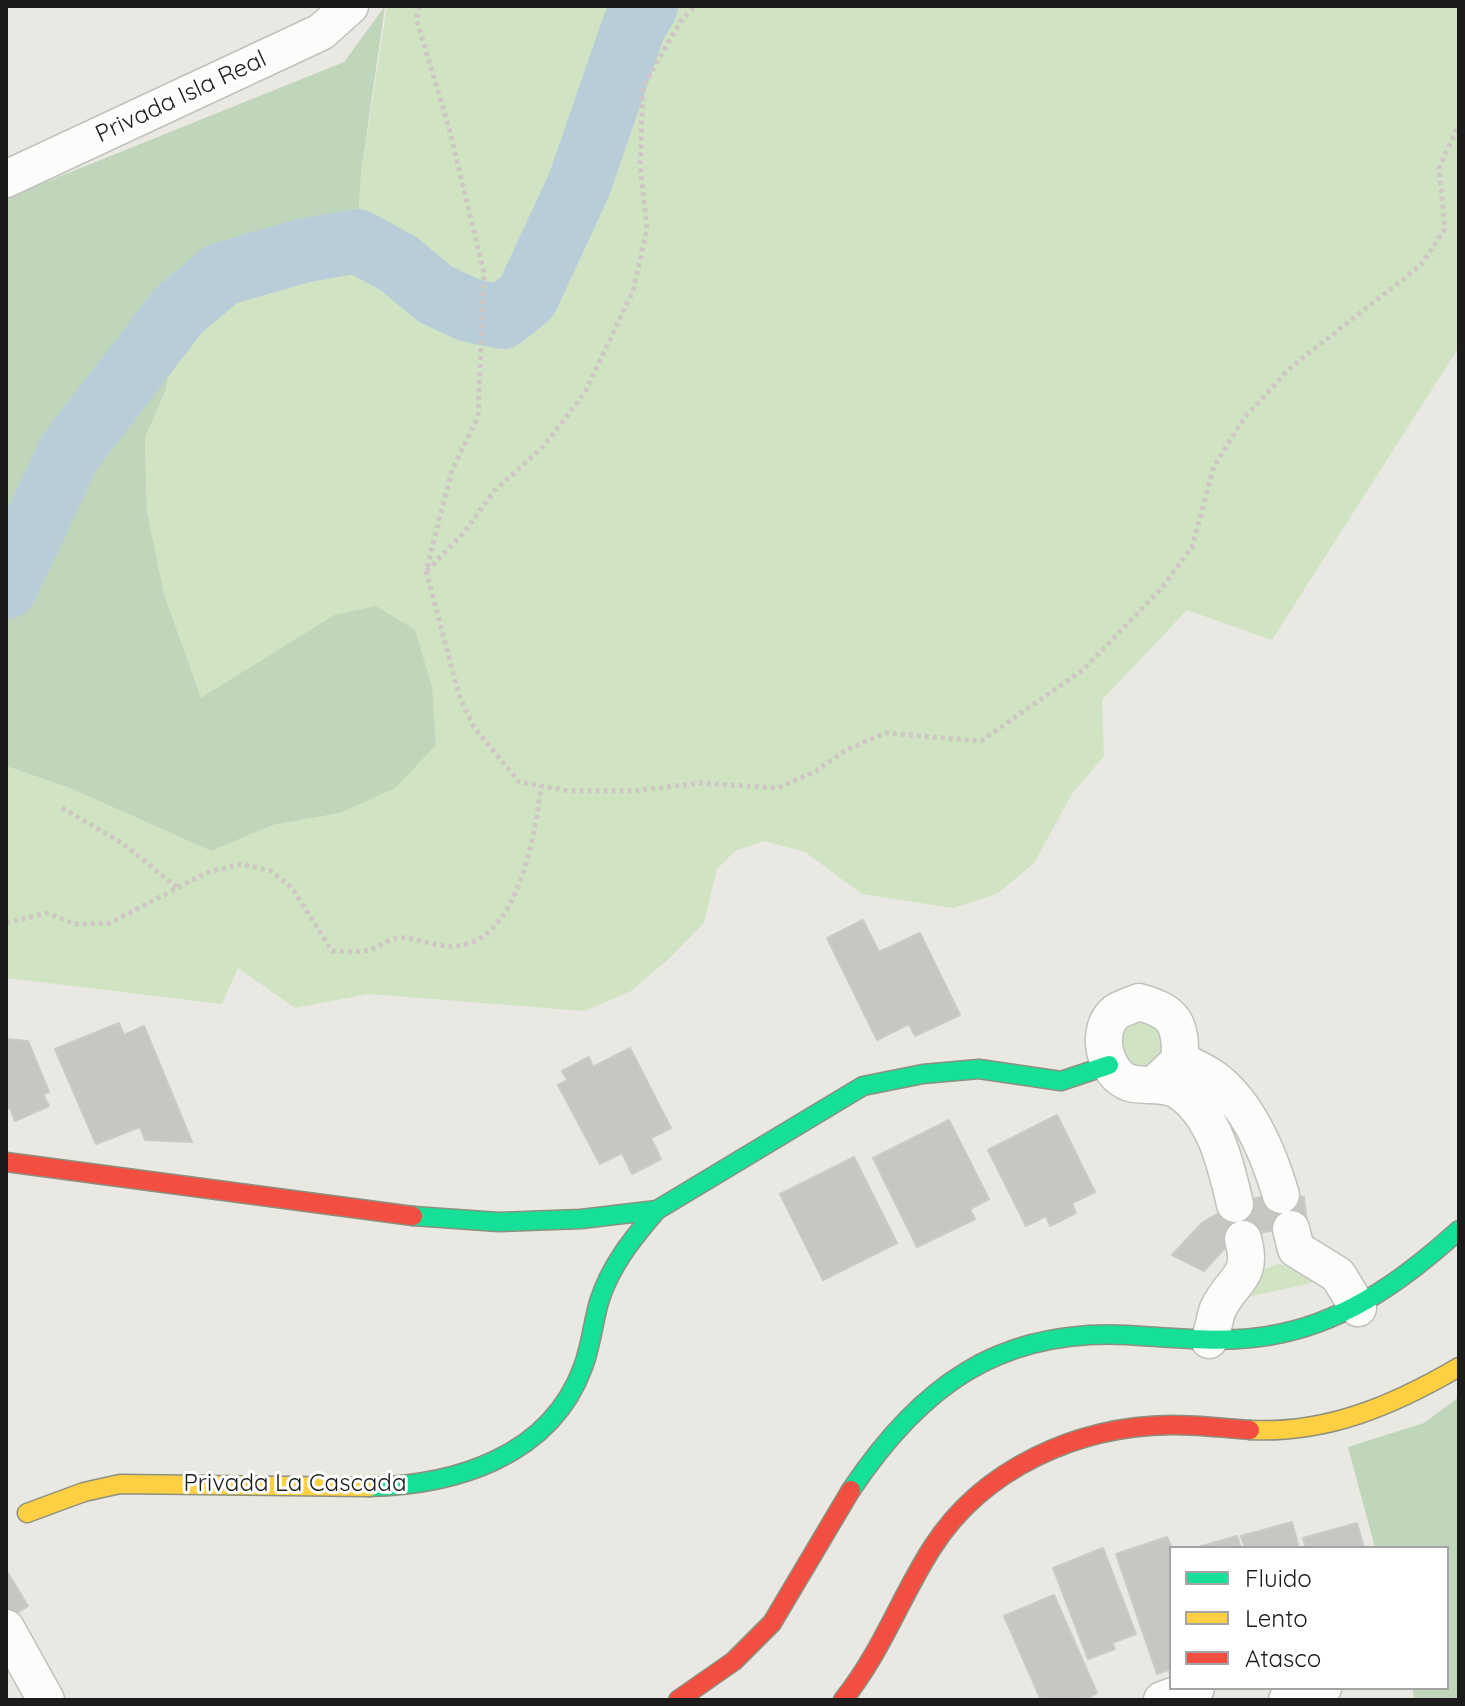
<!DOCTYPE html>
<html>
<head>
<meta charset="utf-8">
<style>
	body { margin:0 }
	#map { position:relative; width:1465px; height:1706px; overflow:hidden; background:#e9e8e3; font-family:Quicksand,sans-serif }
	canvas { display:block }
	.frame { position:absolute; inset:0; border:8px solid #1b1b1b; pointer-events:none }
	.legend { position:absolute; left:1169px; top:1546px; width:280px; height:144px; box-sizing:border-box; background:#fff; border:2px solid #a4a4a4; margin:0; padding:10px 14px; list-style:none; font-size:24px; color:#1b1b1b }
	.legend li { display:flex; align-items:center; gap:16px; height:40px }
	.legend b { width:40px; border:2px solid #a4a4a4 }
</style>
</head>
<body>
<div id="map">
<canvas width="1465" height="1706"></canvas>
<div class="frame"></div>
<ul class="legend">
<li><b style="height:10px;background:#16e098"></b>Fluido</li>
<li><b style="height:10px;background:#ffcf43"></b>Lento</li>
<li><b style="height:10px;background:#f24e42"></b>Atasco</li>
</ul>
</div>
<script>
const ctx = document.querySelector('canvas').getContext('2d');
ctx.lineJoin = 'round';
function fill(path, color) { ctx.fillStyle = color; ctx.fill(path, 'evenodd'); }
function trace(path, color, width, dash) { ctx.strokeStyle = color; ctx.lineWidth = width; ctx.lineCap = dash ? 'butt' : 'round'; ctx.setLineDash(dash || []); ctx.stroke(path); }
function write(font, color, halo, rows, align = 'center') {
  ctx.font = font + ' Quicksand,sans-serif'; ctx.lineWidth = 6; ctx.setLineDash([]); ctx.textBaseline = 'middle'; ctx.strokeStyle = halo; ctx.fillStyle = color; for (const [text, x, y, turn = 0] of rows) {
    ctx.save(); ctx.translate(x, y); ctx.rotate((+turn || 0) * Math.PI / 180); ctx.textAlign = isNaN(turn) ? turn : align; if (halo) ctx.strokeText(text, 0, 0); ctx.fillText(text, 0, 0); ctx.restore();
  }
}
fill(new Path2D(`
	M387,6H1459V347L1272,640L1187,610L1102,700L1104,756L1072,794L1034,863L997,894L953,908L862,894L805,852L764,841L735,851L717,869L704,923L671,957L631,991L585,1011L368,994L295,1008L238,968L222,1004L6,978V766L70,788L211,851L273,825L340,813L334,615L201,699L164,594L147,511L145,438L166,389L179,310L222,274L302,251L357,240L361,173Z
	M1139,1010L1173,1035L1151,1076L1116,1061L1120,1019Z
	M1278,1264L1292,1266L1316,1282L1238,1299L1252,1274Z`), '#d0e4c4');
fill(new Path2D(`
	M385,6L361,173L357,241L302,251L222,274L179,310L166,389L145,438L147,511L164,594L201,698L334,615L376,606L415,630L432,687L436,745L395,788L340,813L273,825L211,851L70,788L6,766V198L344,62Z
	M1459,1397V1700H1415L1412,1688H1447V1548H1375L1348,1447L1424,1423Z`), '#c0d6bb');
trace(new Path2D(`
	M6,587L69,453L179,310L222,274L302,251L357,241L399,264L435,294L469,310L502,317L527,297L579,185L634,26L646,6`), '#b9cdd9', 64);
const building = new Path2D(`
	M863,920L879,952L920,933L960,1015L915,1036L909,1024L877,1040L827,938Z
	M119,1023L124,1035L144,1026L192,1142L145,1140L140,1127L96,1144L55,1049Z
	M6,1039L28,1041L49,1092L43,1094L49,1106L15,1121L10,1108L6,1110Z
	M630,1048L671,1128L651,1138L661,1159L632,1174L622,1153L600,1164L558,1085L567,1080L562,1071L589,1057L593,1067Z
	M1057,1115L1095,1192L1072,1203L1076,1213L1050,1226L1046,1216L1026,1226L988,1150Z
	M949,1120L989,1199L970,1209L975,1219L917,1247L873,1158Z
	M854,1157L897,1243L823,1280L780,1194Z
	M1276,1194L1304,1197L1308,1231L1279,1229L1250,1235L1224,1249L1204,1271L1172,1255L1203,1222L1238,1202Z
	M1292,1522L1299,1548H1245L1241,1536Z
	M1357,1523L1364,1548H1306L1303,1538Z
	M1237,1536L1241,1548H1195Z
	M1167,1537L1172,1548L1171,1669L1157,1674L1116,1554Z
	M1103,1548L1136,1634L1112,1643L1115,1649L1088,1659L1053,1568Z
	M6,1570L28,1606L6,1620Z
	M1054,1595L1097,1693L1085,1700H1041L1004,1616Z`);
fill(building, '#c7c6c3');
trace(building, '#cccac5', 2);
const street = new Path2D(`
	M6,179L321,32L350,6
	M1180,1060C1191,1066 1203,1071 1213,1078C1248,1103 1269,1155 1281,1195
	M1154,1085L1180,1060C1181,1023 1175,1012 1139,1002C1132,1005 1122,1008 1116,1012C1094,1029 1104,1075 1130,1083C1145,1087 1165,1082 1179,1091C1215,1115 1226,1165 1235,1204
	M1291,1229L1296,1249L1338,1275L1358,1308
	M1209,1340C1214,1330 1214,1318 1218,1309C1233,1278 1254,1278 1243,1239
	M6,1628L46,1700
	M1162,1700L1196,1688
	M1287,1700L1323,1688`);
const fast = new Path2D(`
	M413,1216L499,1222L581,1219L657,1210L863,1086L923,1074L979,1069L1061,1081L1109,1065
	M369,1487C455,1485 550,1457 583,1367C591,1346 593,1323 599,1302C610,1266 633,1238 657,1210
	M851,1490C920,1387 998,1329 1126,1335C1179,1338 1231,1345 1283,1333C1352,1318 1408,1276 1459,1230`);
const slow = new Path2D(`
	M1250,1430C1327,1434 1394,1405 1459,1367
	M27,1513L84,1492L120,1484L369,1487`);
const jam = new Path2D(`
	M6,1162L413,1216
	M678,1700L734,1661L772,1623L851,1490
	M843,1700C881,1653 900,1598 932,1548C983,1468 1078,1426 1171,1425C1198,1425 1224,1428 1250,1430`);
trace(street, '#c0c0be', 39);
trace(fast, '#8c907e', 21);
trace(slow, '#8c907e', 21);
trace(jam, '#8c907e', 21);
trace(new Path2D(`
	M420,6L416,18L449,128L484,273L478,417L452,470L426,571L460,698L474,727L519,782L569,791H633L701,783L778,788L816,771L846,750L885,733L981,741L1083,670L1161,589L1192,547L1214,466L1245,417L1290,368L1421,265L1445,229L1439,168L1459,124
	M427,571L465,531L494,491L544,446L585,392L633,291L647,229L640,166L643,87L680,22L695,6
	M62,808L122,843L179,889
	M6,923L47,913L75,924L110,923L206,873L241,864L271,871L292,888L332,951C343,951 358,953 369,950C378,948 388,939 397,938C420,936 442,953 470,943C520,926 536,830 541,786`), '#cfc7c3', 5, [4, 4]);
trace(street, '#fcfcfb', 36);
trace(fast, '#16e098', 18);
trace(slow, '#ffcf43', 18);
trace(jam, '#f24e42', 18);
write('24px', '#1b1b1b', '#fff', [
	["Privada Isla Real",181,97,-25],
	["Privada La Cascada",295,1484]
]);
</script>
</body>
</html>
